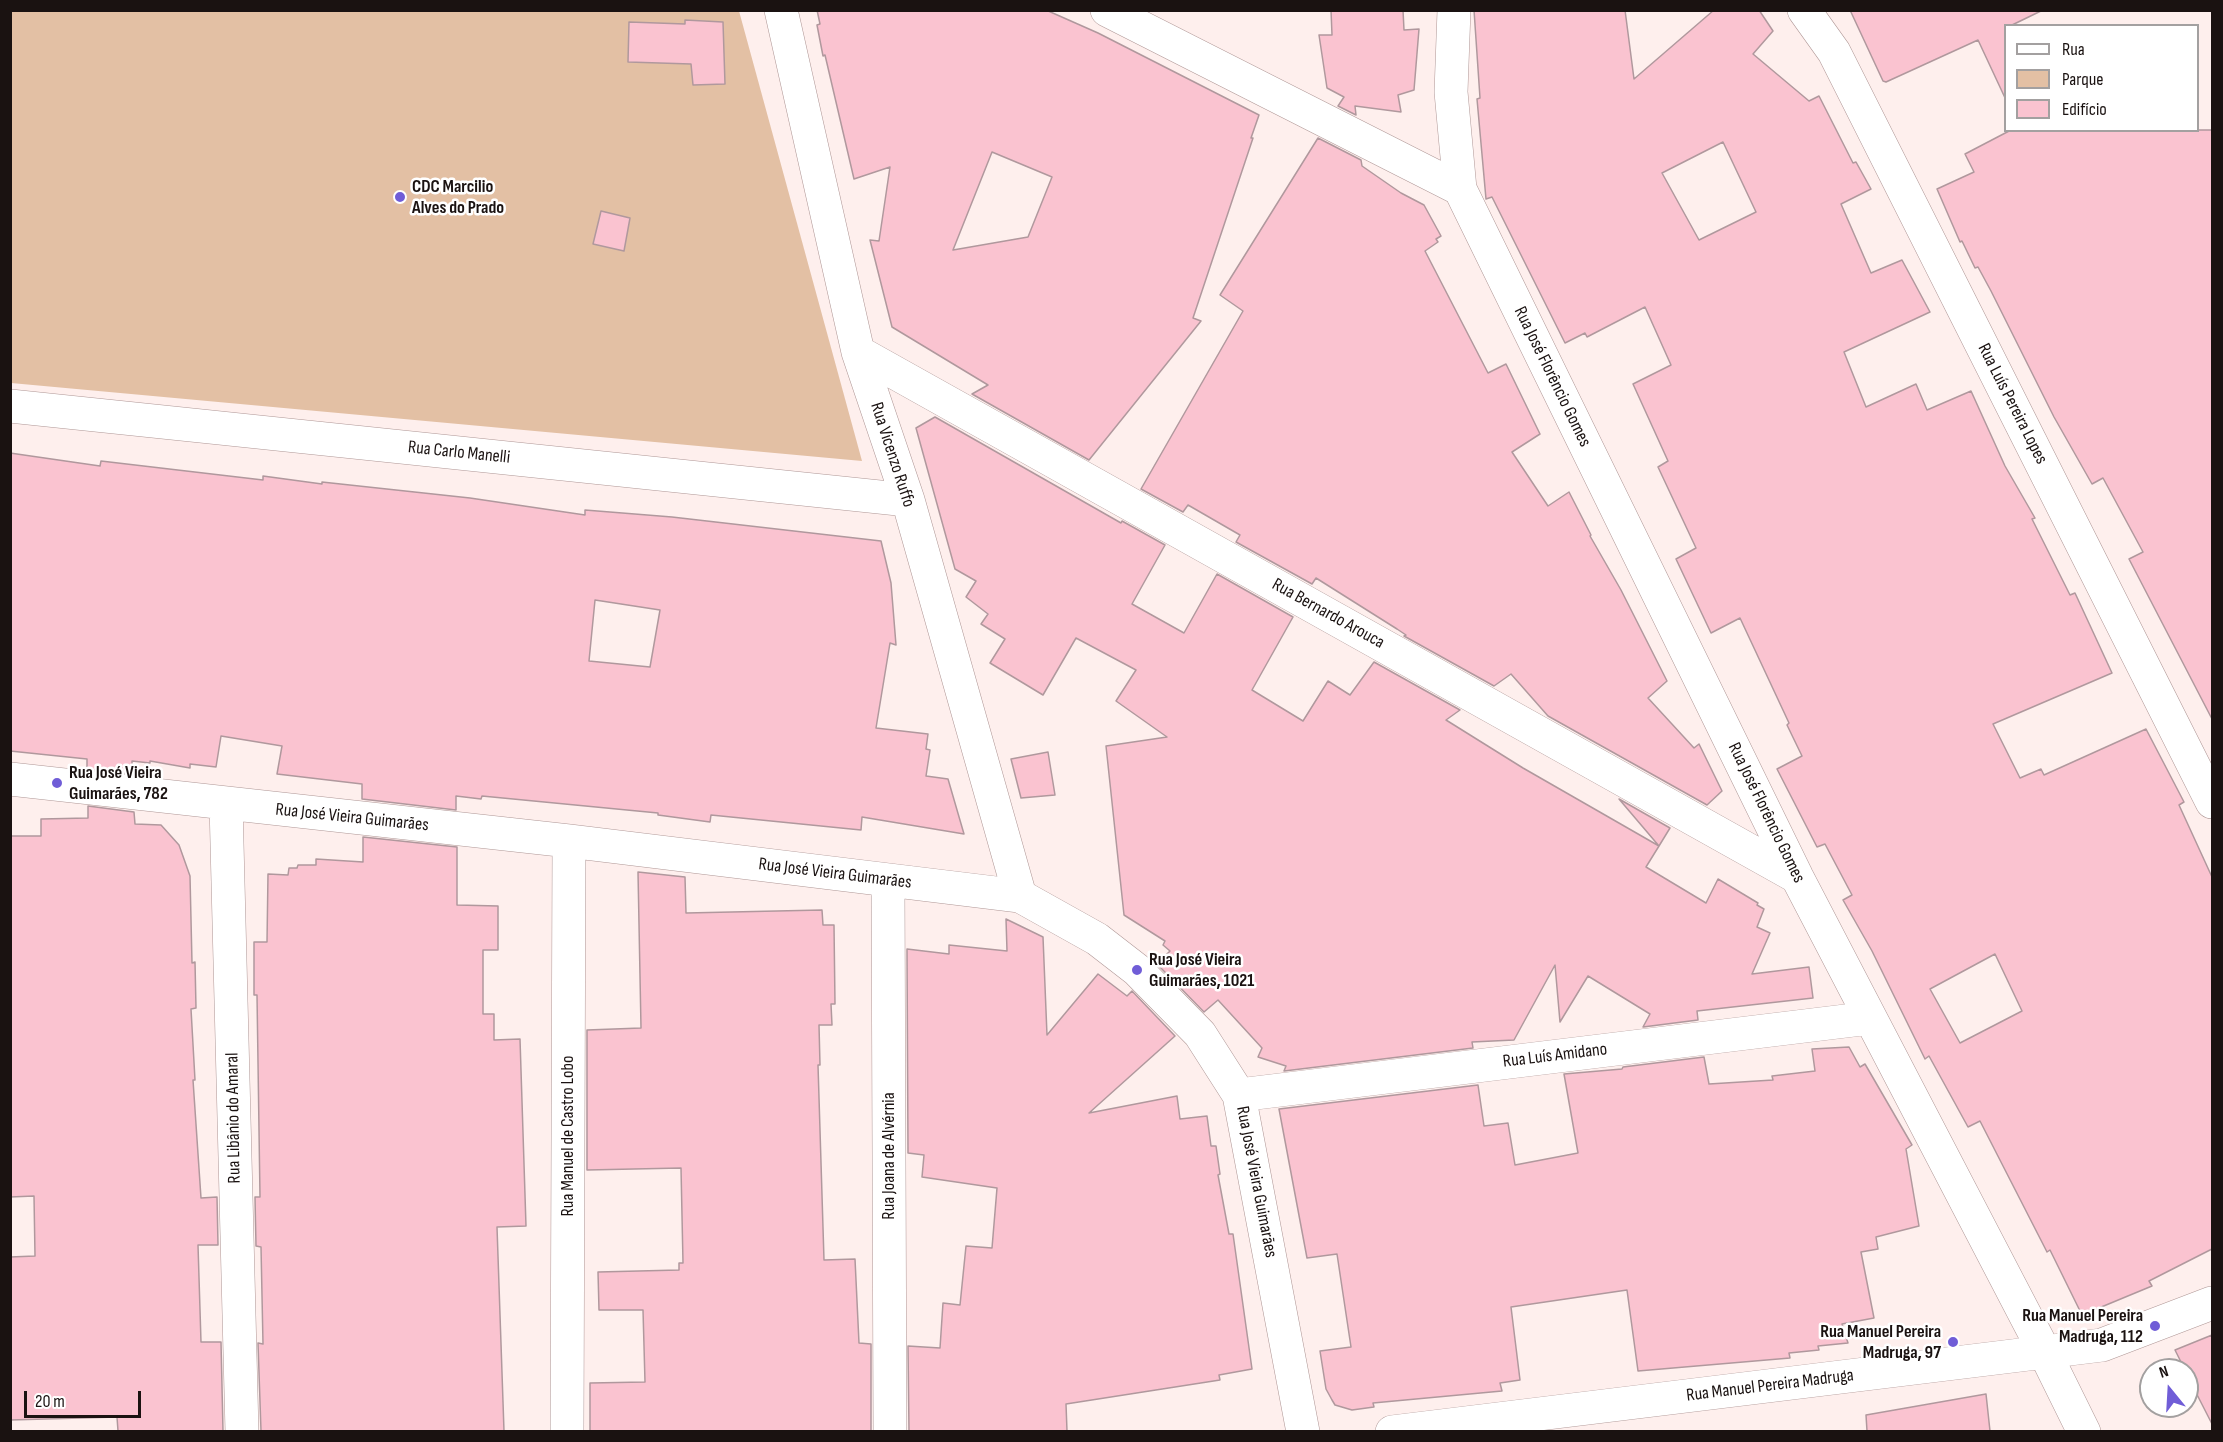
<!DOCTYPE html>
<html>
<head>
<meta charset="utf-8">
<style>
	body { margin:0 }
	#map { position:relative; width:2223px; height:1442px; overflow:hidden; background:#feefed; font-family:"Sofia Sans Condensed",sans-serif }
	canvas { display:block }
	.frame { position:absolute; inset:0; border:12px solid #1a1211; pointer-events:none }
	.legend { position:absolute; left:2004px; top:24px; width:195px; height:108px; box-sizing:border-box; background:#fff; border:2px solid #a3a0a0; margin:0; padding:8px 10px; list-style:none; font-size:18px; color:#1a1211 }
	.legend li { display:flex; align-items:center; gap:12px; height:30px }
	.legend b { width:30px; border:2px solid #a3a0a0 }
	.north { position:absolute; left:2139px; top:1358px; width:60px; height:60px; box-sizing:border-box; background:#fff; border:2px solid #a3a0a0; border-radius:50%; rotate:342deg; font-size:16px; font-weight:700; line-height:24px; text-align:center; color:#1a1211 }
	.north::after { content:''; display:block; margin:auto; width:21px; height:27px; background:#705dd7; clip-path:polygon(50% 0,100% 100%,50% 72%,0 100%) }
	.scale { position:absolute; left:24px; top:1391px; width:117px; height:27px; box-sizing:border-box; border:3px solid #1a1211; border-top:0; padding-left:8px; font-size:18px; line-height:21px; white-space:nowrap; color:#1a1211; -webkit-text-stroke:4px #fff; paint-order:stroke }
</style>
</head>
<body>
<div id="map">
<canvas width="2223" height="1442"></canvas>
<div class="frame"></div>
<ul class="legend">
<li><b style="height:8px;background:#fff"></b>Rua</li>
<li><b style="height:16px;background:#e3c0a4"></b>Parque</li>
<li><b style="height:16px;background:#fac3d0"></b>Edifício</li>
</ul>
<div class="north">N</div>
<div class="scale">20 m</div>
</div>
<script>
const ctx = document.querySelector('canvas').getContext('2d');
ctx.lineJoin = 'round';
function fill(path, color) { ctx.fillStyle = color; ctx.fill(path, 'evenodd'); }
function trace(path, color, width, dash) { ctx.strokeStyle = color; ctx.lineWidth = width; ctx.lineCap = dash ? 'butt' : 'round'; ctx.setLineDash(dash || []); ctx.stroke(path); }
function write(font, color, halo, rows, align = 'center') {
  ctx.font = font + ' "Sofia Sans Condensed",sans-serif'; ctx.lineWidth = 5; ctx.setLineDash([]); ctx.textBaseline = 'middle'; ctx.strokeStyle = halo; ctx.fillStyle = color; for (const [text, x, y, turn = 0] of rows) {
    ctx.save(); ctx.translate(x, y); ctx.rotate((+turn || 0) * Math.PI / 180); ctx.textAlign = isNaN(turn) ? turn : align; if (halo) ctx.strokeText(text, 0, 0); ctx.fillText(text, 0, 0); ctx.restore();
  }
}
fill(new Path2D(`
	M10,11H739L862,461L11,383Z`), '#e3c0a4');
const building = new Path2D(`
	M817,10H1046L1098,33L1259,115L1251,138H1253L1193,318L1201,321L1089,460L972,394L988,385L892,327L870,240L879,241L890,167L854,179L825,55L823,56L817,25L820,24ZM992,152L1052,177L1028,237L953,250Z
	M1331,10H1403L1404,30L1419,29L1414,90L1398,95L1401,112L1355,106L1356,115L1338,106L1344,97L1327,88L1319,35H1332Z
	M1474,10H1625L1634,79L1714,10H1759L1773,31L1753,54L1809,101L1819,96L1853,163L1856,162L1871,189L1841,204L1871,273L1902,260L1930,312L1844,352L1866,407L1916,384L1927,410L1971,391L2005,466L2035,518L2032,519L2070,595L2075,593L2112,673L1993,724L2020,778L2041,769L2044,775L2146,729L2184,802L2179,805L2212,877V1249L2149,1281L2152,1286L2082,1315L2050,1250L2047,1252L1980,1121L1968,1127L1929,1056L1925,1059L1872,951L1843,900L1852,895L1825,844L1817,847L1777,769L1802,756L1787,725L1789,723L1740,618L1711,633L1676,559L1696,548L1658,467L1668,461L1633,384L1671,365L1645,307L1587,337L1585,333L1565,343L1492,197L1486,199L1477,99L1480,98ZM1723,142L1756,212L1699,240L1662,173ZM1995,954L2022,1011L1960,1043L1930,989Z
	M1850,10H2043L2010,26H2006V100L1978,40L1886,82L1883,81Z
	M685,20L723,22L725,84L693,85L691,64L628,62L629,22L685,24Z
	M2011,130H2212V719L2129,559L2143,552L2103,478L2092,484L2054,417L1991,291L1978,267L1975,268L1962,241L1960,242L1937,189L1974,172L1965,154Z
	M1318,138L1361,160L1362,166L1401,193L1424,205L1441,236L1436,239L1438,242L1425,251L1488,373L1506,364L1540,434L1512,452L1548,506L1569,492L1591,535L1590,536L1621,590L1667,681L1648,698L1694,748L1699,744L1722,791L1707,805L1548,716L1511,674L1494,686L1404,636L1406,635L1397,629L1316,578L1312,584L1236,542L1240,535L1188,505L1183,512L1141,489L1243,311L1220,295Z
	M601,211L630,218L624,251L593,244Z
	M935,417L1121,523L1122,521L1165,545L1132,604L1184,633L1217,574L1293,617L1252,690L1303,721L1328,681L1350,695L1374,662L1460,710L1446,720L1523,768L1659,846L1646,867L1706,903L1718,879L1758,903L1757,905L1764,909L1757,927L1770,933L1752,974L1809,967L1813,998L1697,1011L1698,1020L1643,1027L1650,1014L1588,976L1560,1022L1555,965L1514,1040L1472,1042L1473,1048L1284,1071L1286,1066L1258,1057L1262,1048L1218,1000L1204,1012L1157,964L1170,951L1163,945L1165,941L1124,915L1106,746L1167,737L1116,701L1136,670L1076,638L1043,695L990,663L1005,639L981,624L988,614L966,597L976,581L955,569L916,428Z
	M10,453L100,466L101,461L263,480V476L322,484V482L470,498L585,515V510L672,517L881,541L891,583L896,645L890,643L876,728L928,734L926,749L930,750L926,776L948,779L964,834L862,817L861,830L711,815L710,822L658,815V813L482,796L481,799L456,796V810L362,799V784L277,774L282,746L221,736L216,767L190,764V768L150,761V763L132,761V774L87,769V759L10,751ZM595,600L660,610L650,667L589,661Z
	M1048,752L1055,795L1021,798L1011,759Z
	M1619,799L1670,828L1659,846Z
	M88,806L134,812L135,824L161,825L179,845L190,876L192,963L195,962L196,1008L191,1009L195,1080H193L201,1198L217,1197L218,1245H198L201,1342H221L223,1431H118L117,1417L10,1420V1257L35,1256L34,1196L10,1197V836H41V819L88,818Z
	M363,837L457,847V905L498,906V950H483V1014H494V1040L520,1039L526,1226L497,1227L504,1431H261L258,1343L263,1344L261,1247L256,1246L255,1197H260L257,995H254V942H267L268,874L288,875L289,868H297L298,865H316V859L363,862Z
	M638,872L685,877L686,913L822,910L823,925H834L835,1004H831L832,1025H819L820,1065H818L824,1260L855,1259L859,1343L871,1344V1431H590V1383L645,1382L643,1310H599L598,1272L679,1270V1263H683L681,1168L587,1170V1030L641,1028Z
	M1006,919L1043,937L1047,1035L1098,974L1127,996L1132,991L1175,1036L1089,1113L1177,1096L1180,1119L1207,1116L1211,1146H1216L1220,1174L1218,1175L1229,1234H1233L1252,1369L1219,1375L1220,1380L1066,1404L1067,1431H909L908,1346L940,1348L943,1303L960,1305L966,1246L992,1248L997,1188L922,1177L924,1155L908,1153L907,949L949,954V945L1007,951Z
	M1849,1047L1860,1067L1865,1064L1912,1145L1906,1149L1919,1226L1876,1237L1878,1249L1861,1252L1874,1318L1842,1324L1848,1343L1818,1346L1819,1350L1789,1353L1790,1358L1638,1371L1627,1290L1511,1307L1520,1380L1500,1383L1502,1391L1373,1403L1374,1407L1352,1410L1335,1405L1332,1400L1326,1389L1320,1351L1351,1347L1337,1254L1307,1258L1279,1109L1478,1085L1484,1126L1508,1123L1515,1165L1578,1153L1564,1074L1622,1069L1623,1067L1704,1057L1709,1084L1773,1080L1772,1076L1815,1071L1812,1049Z
	M2212,1335V1424L2187,1375V1370H2185L2175,1350Z
	M1986,1394L1990,1431H1867L1866,1415Z`);
fill(building, '#fac3d0');
trace(building, '#b0989d', 1.5);
const minor = new Path2D(`
	M781,10L858,352L908,500L1020,896
	M1107,10L1460,189
	M1454,10L1451,92L1460,189L1797,877L2045,1353L2084,1432
	M1804,10L1834,52L2212,802
	M858,352L1797,877
	M10,406L908,500
	M10,779L569,841L1020,896L1097,939L1137,970L1200,1034L1239,1095L1303,1432
	M226,804L242,1432
	M888,880L890,1432
	M1239,1095L1870,1018
	M567,1432L569,841
	M1392,1432L2102,1345L2212,1303`);
trace(minor, '#af9796', 34);
trace(minor, '#fff', 33);
for (const [x, y, r, color] of [
	[400,197,6,"#705dd7"],
	[57,783,6,"#705dd7"],
	[1137,970,6,"#705dd7"],
	[2155,1326,6,"#705dd7"],
	[1953,1342,6,"#705dd7"]
]) { const dot = new Path2D(); dot.arc(x, y, r, 0, 2 * Math.PI); ctx.fillStyle = color; ctx.fill(dot); trace(dot, '#fff', 2); }
write('bold 18px', '#1a1211', '#fff', [
	["CDC Marcilio",412,187],
	["Alves do Prado",412,208],
	["Rua José Vieira",69,773],
	["Guimarães, 782",69,794],
	["Rua José Vieira",1149,960],
	["Guimarães, 1021",1149,981],
	["Rua Manuel Pereira",2143,1316,"right"],
	["Madruga, 112",2143,1337,"right"],
	["Rua Manuel Pereira",1941,1332,"right"],
	["Madruga, 97",1941,1353,"right"]
], 'left');
write('18px', '#1a1211', '#fff', [
	["Rua José Florêncio Gomes",1552,377,64],
	["Rua Luís Pereira Lopes",2012,404,63],
	["Rua Carlo Manelli",459,453,6],
	["Rua Vicenzo Ruffo",892,455,72],
	["Rua Bernardo Arouca",1328,614,29],
	["Rua José Florêncio Gomes",1766,813,64],
	["Rua José Vieira Guimarães",352,818,6],
	["Rua José Vieira Guimarães",835,874,7],
	["Rua Luís Amidano",1555,1056,-7],
	["Rua Libânio do Amaral",234,1118,-91],
	["Rua Manuel de Castro Lobo",568,1136,-90],
	["Rua Joana de Alvérnia",889,1156,-90],
	["Rua José Vieira Guimarães",1256,1182,79],
	["Rua Manuel Pereira Madruga",1770,1386,-7]
]);
</script>
</body>
</html>
